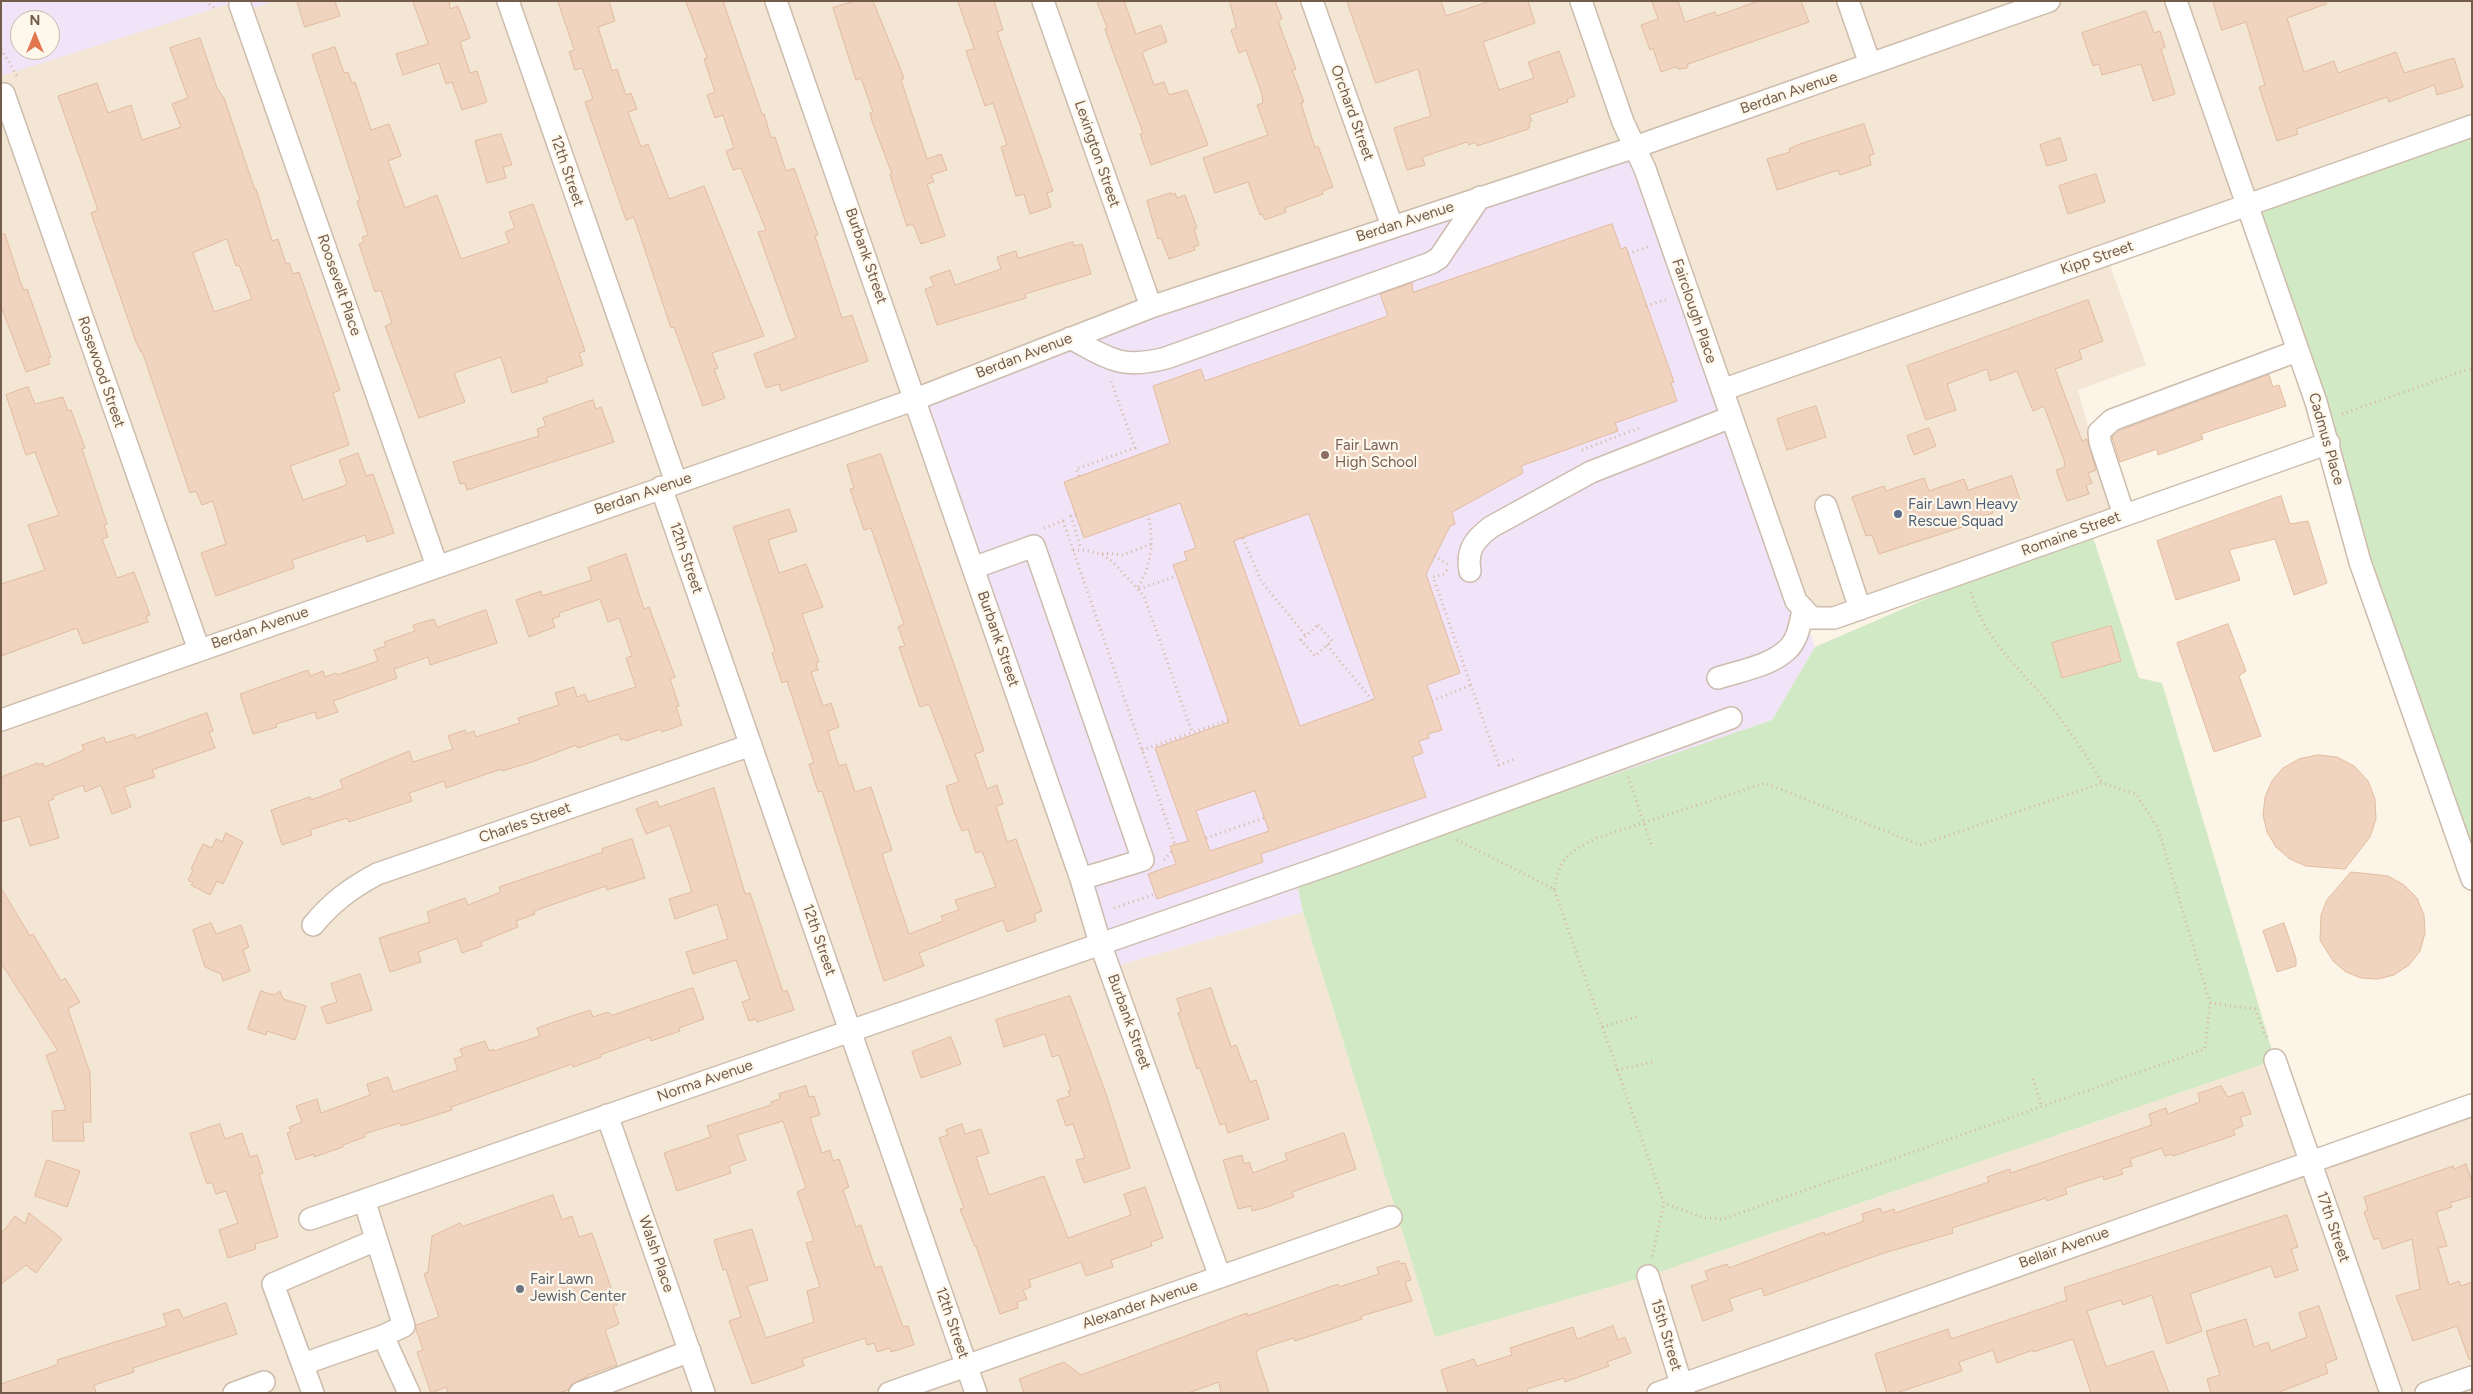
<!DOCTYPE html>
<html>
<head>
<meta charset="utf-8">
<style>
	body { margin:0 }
	#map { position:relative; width:2473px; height:1394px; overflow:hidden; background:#fcf4e6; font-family:Figtree,sans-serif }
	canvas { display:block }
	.frame { position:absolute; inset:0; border:2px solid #745c4b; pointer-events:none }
	.north { position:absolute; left:10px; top:10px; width:50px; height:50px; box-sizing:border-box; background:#fef8ec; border:1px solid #c7baac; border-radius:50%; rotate:0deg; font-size:14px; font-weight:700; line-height:20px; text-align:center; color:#745c4b }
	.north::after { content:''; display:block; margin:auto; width:18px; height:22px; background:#e2764f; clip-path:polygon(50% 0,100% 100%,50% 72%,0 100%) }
</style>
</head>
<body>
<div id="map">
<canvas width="2473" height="1394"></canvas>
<div class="frame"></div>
<div class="north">N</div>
</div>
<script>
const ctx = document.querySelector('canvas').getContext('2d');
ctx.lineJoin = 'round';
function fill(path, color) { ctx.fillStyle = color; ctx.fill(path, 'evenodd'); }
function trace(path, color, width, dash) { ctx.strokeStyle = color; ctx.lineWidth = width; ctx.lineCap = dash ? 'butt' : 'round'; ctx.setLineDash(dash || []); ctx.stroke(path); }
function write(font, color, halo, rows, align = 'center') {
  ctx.font = font + ' Figtree,sans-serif'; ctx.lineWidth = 4.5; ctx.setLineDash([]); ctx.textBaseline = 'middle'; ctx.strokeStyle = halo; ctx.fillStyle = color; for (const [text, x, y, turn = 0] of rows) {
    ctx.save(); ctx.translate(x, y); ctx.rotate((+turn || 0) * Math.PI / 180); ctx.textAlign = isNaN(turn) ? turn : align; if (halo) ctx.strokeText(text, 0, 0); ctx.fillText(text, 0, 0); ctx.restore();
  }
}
fill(new Path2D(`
	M1,1H2472V126L2106,254L2146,365L2078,390L2114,519L1823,620L1109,968L1303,912L1435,1337L1648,1276L2275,1060L2310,1161L2472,1105V1393H1ZM20,20H50V50H20Z`), '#f3e6d5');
fill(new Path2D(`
	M1,1H273L243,12L238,1L1,76ZM20,20H50V50H20Z
	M1635,147L1815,647L1772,720L1297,884L1303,912L1109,968L916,399Z`), '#f1e3f8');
fill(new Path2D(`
	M2472,126V879L2247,206Z
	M2090,528L2139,678L2162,683L2275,1060L1648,1276L1435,1337L1303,912L1297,883L1772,720L1815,647Z`), '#d2e9c5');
const building = new Path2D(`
	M297,1H335L340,16L305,27Z
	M413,1H449L450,9L458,6L470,38L460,42L470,73L477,71L487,102L462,110L452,82L446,84L439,63L403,75L396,54L428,44Z
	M558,1H609L615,21L598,27L612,71L617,69L626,95L631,93L637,109L628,112L641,147L648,144L669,199L704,186L764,336L712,353L718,368L714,369L725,398L703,406L674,327L671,328L634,217L626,220L585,102L593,99L582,68L575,70L569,52L574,50Z
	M686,1H723L762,114H764L771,138L775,137L786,171L794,168L818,235L815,236L842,318L852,315L868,361L781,391L779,384L766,388L754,354L796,338L758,232L766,230L741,168L733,170L726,151L734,148L723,115L715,118L707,95L715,92L704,59L707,58Z
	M855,1H873L904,78L901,80L927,159L941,154L947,170L931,175L934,182L927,184L945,236L921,244L913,224L907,226L890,175L892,174L872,121L870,113L873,112L861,78L856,80L833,8Z
	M958,1H994L1003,30L997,32L1053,191L1047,193L1051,207L1030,214L1024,194L1016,196L1001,147L1007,145L993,103L985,106L966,51L974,49Z
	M1097,1H1124L1136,34L1161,25L1167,42L1142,52L1154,85L1164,82L1169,95L1187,90L1208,145L1151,165L1140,134L1143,133L1108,38L1105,29L1107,28Z
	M1230,1H1275L1282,19L1278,21L1296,69L1292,70L1304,102L1301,103L1303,110L1315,148L1318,146L1333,187L1322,191L1323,194L1285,208L1286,212L1265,220L1262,214L1260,215L1248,182L1215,193L1203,158L1268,135L1257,105L1263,103L1262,94L1246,50L1239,53L1231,30L1236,28Z
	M1347,1H1441L1446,16L1490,1H1528L1535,23L1483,42L1499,90L1534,78L1528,62L1559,51L1575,96L1567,99L1568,102L1529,115L1532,121L1529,122L1530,126L1528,129L1477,146L1475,142L1469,145L1467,142L1422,157L1425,165L1407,170L1394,128L1431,116L1418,69L1376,83Z
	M1652,1H1678L1685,22L1715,12L1717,16L1758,1H1801L1809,22L1688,64L1687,68L1679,69L1675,67L1661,72L1653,48L1650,50L1641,25L1658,19Z
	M2213,1H2326V4L2287,18L2304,72L2334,61L2338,73L2396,52L2404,73L2454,58L2463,87L2437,95L2434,85L2389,102L2387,97L2296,129L2298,134L2277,141L2259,87L2265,85L2246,22L2222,30Z
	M2146,11L2154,33L2160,31L2165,47L2161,49L2175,94L2153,101L2141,64L2102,75L2099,64L2093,66L2082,33Z
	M200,38L217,88L224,98L255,190L256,189L272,241L278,239L286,264L289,263L293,274L299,272L340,390L333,393L349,445L290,466L303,500L344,486L347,483L339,460L358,453L366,476L373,474L394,533L367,542L365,535L292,560L294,568L216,596L201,553L226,544L213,501L202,505L196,491L190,493L142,351L141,352L136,342L91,213L98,210L58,96L97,83L108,113L131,105L142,140L181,127L172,104L188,98L170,48ZM227,239L236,266L239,265L252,299L214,312L193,253Z
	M335,47L344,73L348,72L352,83L355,82L371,130L389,124L401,156L388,161L405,208L437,195L461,259L509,243L505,232L515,228L509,212L533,204L585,351L579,353L583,365L546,378L548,382L512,393L501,357L454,373L465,402L419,418L385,326L392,323L381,290L375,292L359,244L364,242L362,237L368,235L357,201L360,200L312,55Z
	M1864,124L1874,154L1869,156L1871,165L1840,175L1838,170L1777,190L1767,159L1790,152L1789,149L1797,145Z
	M501,134L512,165L503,167L506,178L487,183L475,141Z
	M2060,138L2067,160L2047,166L2040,145Z
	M2096,174L2105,202L2068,214L2059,186Z
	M1171,193L1172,195L1175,193L1177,198L1185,195L1197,228L1194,229L1199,245L1194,247L1195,250L1169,259L1161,238L1158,239L1147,201Z
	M1612,224L1621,249L1626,247L1674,382L1671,383L1677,401L1615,423L1618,431L1521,466L1523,473L1452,512L1455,524L1450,526L1426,574L1460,673L1427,685L1442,730L1428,734L1429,738L1419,741L1423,753L1412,757L1426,797L1261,854L1263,862L1157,899L1148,874L1176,864L1170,846L1188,841L1155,748L1229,722L1173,565L1187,560L1184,552L1196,548L1180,503L1084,538L1064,482L1170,443L1153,386L1201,369L1205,381L1388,316L1380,294L1412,283L1413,292ZM1309,514L1375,699L1300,726L1234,541ZM1255,791L1269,831L1210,851L1196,811Z
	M1,234H5L20,281L24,290L27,289L51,357L48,358L50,364L26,372L1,306Z
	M1073,242L1074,246L1082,244L1091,274L1025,294L1026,298L937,325L925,289L934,286L930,277L950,270L955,285L1001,269L997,257L1016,251L1018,258Z
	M2088,300L2103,341L2079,350L2082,359L2055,369L2082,441L2087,439L2096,470L2088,473L2092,483L2086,485L2089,494L2067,501L2056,470L2065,467L2064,460L2044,406L2033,411L2017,371L1990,381L1987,369L1947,384L1956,410L1926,420L1907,366Z
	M2269,375L2273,387L2279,385L2286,406L2201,434L2203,439L2158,455L2157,449L2120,462L2112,437L2119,431Z
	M28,387L35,404L63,397L68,411L71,410L85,448L82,449L107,524L104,525L108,537L102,539L117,578L134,572L150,615L146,616L148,622L83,644L77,628L1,656V584L45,570L28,525L59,515L35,452L26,455L6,395Z
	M593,400L596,409L601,407L614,442L467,490L465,483L460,484L453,462L539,436L537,429L546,426L543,418Z
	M1816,406L1826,437L1787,450L1777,419Z
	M1929,428L1936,446L1914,455L1907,436Z
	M881,454L984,751L975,754L987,789L997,785L1003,804L996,806L1007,842L1016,839L1042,911L1034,914L1036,921L1007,932L1003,920L919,953L924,966L884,981L822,791L818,792L809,764L814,763L787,681L782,683L772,653L775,651L733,527L789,509L797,531L768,540L779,573L806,564L823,607L802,614L819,662L816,663L818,670L811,672L823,706L831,703L839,727L828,731L839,766L846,764L855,792L871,787L892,850L882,854L909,934L943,921L941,916L959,910L955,900L996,887L982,851L976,853L968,829L962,831L954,812L946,786L959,782L929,704L920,707L899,647L905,646L898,627L904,624L871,528L864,530L850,489L854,488L847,465Z
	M2012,476L2020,500L1992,509L1993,513L1983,516L1984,520L1879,554L1872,535L1866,536L1852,497L1884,486L1886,491L1924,478L1929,491L1964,479L1968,490Z
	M2281,496L2290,524L2308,521L2327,583L2294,595L2275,539L2229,550L2240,580L2176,600L2157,541Z
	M626,554L644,609L649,607L675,677L670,679L679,706L676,707L682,725L662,732L661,729L626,741L624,739L621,740L618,734L578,748L576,745L532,762L502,771L501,769L446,788L444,781L409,793L412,801L349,822L347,818L310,830L312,835L282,845L271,810L310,797L311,800L343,788L340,780L409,751L413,762L453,749L448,736L465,730L466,734L474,731L476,737L520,723L518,718L559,705L555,693L574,687L577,697L585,694L588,702L636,687L626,658L632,656L619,618L608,622L600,599L559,613L560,616L552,619L555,627L529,637L516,600L541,591L542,596L592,580L588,568Z
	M486,610L497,643L430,665L428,657L394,669L397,678L333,701L338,712L317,719L315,712L276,724L277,727L253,734L240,694L308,670L310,676L323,671L325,677L336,673L337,675L378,661L374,650L386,646L384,642L415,631L413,625L434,619L437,627Z
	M2228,624L2246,671L2239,676L2261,736L2214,752L2177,643Z
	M2111,626L2121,661L2062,678L2052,643Z
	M207,713L213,731L209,732L215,748L152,770L155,777L124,787L131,807L112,814L101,785L85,792L83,785L53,796L54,799L48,801L59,838L30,846L20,816L1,822V777L38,763L39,765L43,763L45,767L84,750L82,745L104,737L106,743L134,734L136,738Z
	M2318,755L2337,757L2354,766L2368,781L2375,799L2376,819L2370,837L2345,869L2306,866L2290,859L2276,847L2267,832L2263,815L2265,797L2272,781L2283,768L2299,759Z
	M714,788L745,894L750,893L783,992L787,990L794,1010L757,1022L756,1019L749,1021L742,1002L750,999L736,960L693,974L686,952L728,939L717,904L675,919L669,899L692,892L670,825L646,834L636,809L657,801L659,807Z
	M226,833L243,842L223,884L217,881L210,895L191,885L193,883L188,880L193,870L191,869L203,844L212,848L216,839L222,842Z
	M632,839L645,878L607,890L606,886L534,911L535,914L516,921L518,927L481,942L482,946L462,953L457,938L418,952L421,962L390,972L379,938L430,922L427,912L437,908L465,898L468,905L501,892L499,887L603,852L602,849Z
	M2351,872L2388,876L2404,885L2417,898L2424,915L2425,933L2420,951L2409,965L2394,975L2378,979L2361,978L2346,972L2333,961L2320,940L2321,915L2327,900Z
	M1,888L30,936L33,934L61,981L65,978L80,1002L68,1009L90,1073L91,1122H83L84,1141H53L52,1111L66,1110L46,1055L58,1051L1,963Z
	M211,923L216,934L241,925L249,947L243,950L250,971L223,981L221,974L205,967L193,930Z
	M2284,923L2296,959V966L2277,972L2263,931Z
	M360,974L372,1010L327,1024L321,1007L337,1002L331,984Z
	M693,988L704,1019L679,1028L680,1031L651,1041L650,1037L600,1055L601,1057L573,1067L572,1064L451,1107L452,1110L401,1126L400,1123L364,1134L365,1137L343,1145V1147L314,1157V1154L296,1160L287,1133L291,1132L289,1127L302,1122L296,1106L317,1099L321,1113L370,1095L367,1084L388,1077L393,1092L458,1070L454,1059L463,1056L460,1049L485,1041L489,1051L493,1049L494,1051L540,1036L537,1028L560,1020L590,1010L593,1017L608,1012L612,1015Z
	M1211,988L1231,1047L1236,1045L1250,1082L1256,1080L1269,1119L1228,1133L1225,1123L1220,1125L1200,1068L1197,1069L1178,1013L1181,1012L1177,999Z
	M261,991L274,995L280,991L283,999L306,1006L295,1040L267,1031L266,1035L248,1029Z
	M1070,996L1105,1091L1130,1168L1084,1183L1076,1160L1085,1158L1073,1124L1066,1126L1057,1100L1070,1096L1068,1091L1071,1090L1059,1055L1052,1057L1045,1034L1004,1047L996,1020Z
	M951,1037L961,1064L921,1078L912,1052Z
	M806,1086L809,1097L814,1096L820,1115L810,1118L822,1153L830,1150L833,1161L839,1159L849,1187L843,1190L856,1227L861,1225L875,1268L881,1266L903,1327L908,1326L914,1345L891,1352L890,1348L877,1352L874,1343L867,1345L865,1338L802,1359L804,1366L752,1384L729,1321L741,1317L726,1269L723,1270L714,1240L752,1229L768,1280L747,1286L766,1338L814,1322L807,1291L820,1287L806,1243L814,1241L797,1192L806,1188L783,1121L737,1135L746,1160L729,1166L731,1173L677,1191L664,1153L711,1137L707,1126L771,1105V1102L780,1099L779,1094Z
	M2221,1086L2228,1097L2243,1092L2251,1114L2240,1117L2243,1126L2233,1130L2235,1135L2173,1156L2172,1154L2165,1156L2162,1148L2130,1159L2132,1166L2121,1169L2123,1174L2104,1180L2103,1176L2065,1188L2067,1194L2047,1201L2046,1198L1952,1228L1953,1233L1884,1253L1764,1296L1762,1288L1729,1299L1733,1310L1703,1321L1691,1286L1708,1280L1705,1271L1727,1264L1729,1268L1824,1232L1825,1235L1864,1221L1862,1214L1880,1208L1882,1213L1894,1209L1895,1213L1989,1182L1987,1177L2010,1169L2011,1173L2152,1125L2149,1114L2166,1108L2168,1114L2200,1102L2198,1094Z
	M220,1124L225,1139L242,1133L250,1157L257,1155L263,1173L259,1174L278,1237L255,1244L256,1249L228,1258L219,1230L238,1223L226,1191L216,1194L212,1182L207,1184L190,1134Z
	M962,1124L965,1134L981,1129L989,1153L976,1157L989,1195L1044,1176L1068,1238L1131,1215L1124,1194L1145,1187L1163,1238L1151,1242L1152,1246L1111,1260L1113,1267L1086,1276L1081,1262L1029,1280L1031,1287L1023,1290L1027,1299L1017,1302L1018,1308L1000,1314L976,1246L975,1247L960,1209L964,1208L939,1138L948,1135L946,1130Z
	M1344,1133L1356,1169L1292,1192L1294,1197L1264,1208L1252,1211L1251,1206L1238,1209L1223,1160L1242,1155L1244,1164L1249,1162L1253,1173L1287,1160L1285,1154Z
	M47,1160L80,1171L67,1207L35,1196Z
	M2466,1164L2472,1182V1196L2450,1203L2452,1207L2436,1212L2447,1246L2438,1248L2449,1285L2459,1281L2461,1286L2472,1282V1359H2469L2457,1326L2413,1341L2396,1296L2420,1289L2412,1239L2383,1249L2379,1238L2374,1240L2364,1212L2368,1210L2364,1197L2453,1166L2454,1169Z
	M553,1195L562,1220L572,1216L579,1237L592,1233L617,1305L613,1306L619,1324L605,1330L617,1365L588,1375V1376L571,1385L568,1390L559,1393H448L446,1387L431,1393L417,1352L423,1350L416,1329V1325L439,1317L424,1274L428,1272L432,1236L460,1223L463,1226Z
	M29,1213L62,1239L36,1273L26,1265L1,1284V1234L15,1216L25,1224Z
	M2287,1215L2298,1247L2291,1249L2298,1270L2275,1278L2271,1266L2190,1294L2202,1331L2167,1344L2152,1295L2123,1305L2121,1300L2087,1311L2106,1367L2153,1351L2169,1393H2091L2073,1339L2033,1352V1350L1997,1363L1993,1350L1959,1362L1962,1371L1896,1393H1887L1875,1354L1948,1329L1951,1339L2067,1300L2064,1288Z
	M1399,1261L1401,1264L1405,1263L1411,1280L1405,1282L1412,1301L1361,1316L1362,1319L1295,1341L1294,1338L1259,1349L1256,1353L1269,1393H1221L1219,1382L1188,1393H1024L1019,1379L1064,1362L1081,1375L1247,1313V1316L1338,1284L1339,1287L1379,1274L1377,1268Z
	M226,1303L237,1334L133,1368L134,1372L94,1385L96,1393H1V1384L51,1367L58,1364L57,1360L167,1326L163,1314L179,1309L183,1318Z
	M2319,1306L2337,1359L2325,1364L2328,1373L2277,1393H2211L2207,1379L2220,1375L2206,1331L2246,1319L2254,1347L2268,1342L2271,1351L2307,1337L2299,1313Z
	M1613,1326L1618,1340L1625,1337L1631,1353L1607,1362L1609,1366L1565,1382L1564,1378L1527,1389L1528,1393H1448L1441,1370L1474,1359L1477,1366L1512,1355L1510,1348L1573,1327L1577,1339Z`);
fill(building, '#f0d4bf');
trace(building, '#e2bc9f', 1);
const minor = new Path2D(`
	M508,1L676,482
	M776,1L1081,879L1100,943L1220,1277
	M1043,1L1151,307
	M1312,1L1392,226
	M1581,1L1623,122L1645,169L1796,601L1812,618H1834L2329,443
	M1848,1L1870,64
	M2176,1L2316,402L2360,562L2472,879
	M240,5L437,566
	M4,94L199,650
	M1070,338C1109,358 1120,370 1166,358L1431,263L1439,258L1480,197
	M1722,390L2472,126
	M661,487L976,1393
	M1826,506L1860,609
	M2124,515L2100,442L2099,432L2112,420L2297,351
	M973,568L1034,546L1143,860L1081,879
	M1470,571C1466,550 1475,539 1491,527L1591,472L1731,417
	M1718,678C1739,671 1770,666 1787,650C1798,640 1800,624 1803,610
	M1,720L916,399L1151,307L1635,147L2049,1
	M313,925C332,902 351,888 377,874L751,745
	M2275,1060L2391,1393
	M607,1115L704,1393
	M310,1219L1342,860L1731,718
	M1648,1276L1684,1393
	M383,1336L409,1393
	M303,1364L383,1336L404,1326L364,1200
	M234,1393L264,1382
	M313,1393L273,1284L376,1240
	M580,1393L690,1351
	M889,1393L1391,1217
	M1658,1393L2472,1105
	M2426,1393L2472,1377`);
trace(minor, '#cdbcad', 24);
trace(new Path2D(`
	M205,1L216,9
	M1,49L17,76
	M1628,254L1650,246
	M1646,306L1668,299
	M2342,414L2472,368
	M1582,450L1639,428
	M1079,476L1076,469L1135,448L1111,381
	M1076,515L1071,516L1081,549
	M1044,528L1063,521L1175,845
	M1243,538L1261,581L1306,636
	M1073,550H1085L1103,555L1112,561L1144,596L1192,732
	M1102,553L1123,555L1151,544
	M1434,556L1448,564
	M1447,570L1444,574L1433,577L1499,765L1515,759
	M1138,587C1152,565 1154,540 1148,515
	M1139,589L1177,576
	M1971,592C1982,633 2011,661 2039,692C2063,720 2084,751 2102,783
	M1318,625L1332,641L1315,656L1301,640Z
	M1327,645L1372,700
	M1432,701L1471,685
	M1142,750L1228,720
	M1628,777L1652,846
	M1206,838L1264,818
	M1457,840L1554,889L1664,1203L1652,1257
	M1164,860L1172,851
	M1554,889C1560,856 1569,852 1597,838L1765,783L1920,845L2102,783L2136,794L2158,828L2210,1003L2205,1049L1723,1219L1705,1218L1664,1203
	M1114,908L1155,894
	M2210,1003L2255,1009L2268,1041
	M1602,1027L1639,1016
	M1617,1070L1652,1062
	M2033,1079L2042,1107`), '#d5b8a2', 3, [1, 4]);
trace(minor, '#fff', 21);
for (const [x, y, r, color] of [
	[1325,455,5,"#8d6e63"],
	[1898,514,5,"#5c6f8a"],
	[520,1289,5,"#6b7280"]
]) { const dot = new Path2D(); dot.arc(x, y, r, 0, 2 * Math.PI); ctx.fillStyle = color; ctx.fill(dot); trace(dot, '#fef8ec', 2); }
write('15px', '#745c4b', '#fef8ec', [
	["Berdan Avenue",1789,93,-19],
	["Orchard Street",1352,113,70],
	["Lexington Street",1097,154,71],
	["12th Street",567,171,71],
	["Berdan Avenue",1405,222,-18],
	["Burbank Street",866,256,71],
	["Kipp Street",2097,258,-19],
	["Roosevelt Place",339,285,71],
	["Fairclough Place",1694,311,71],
	["Berdan Avenue",1024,356,-21],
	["Rosewood Street",101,372,71],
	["Cadmus Place",2326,439,74],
	["Berdan Avenue",643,494,-19],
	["Romaine Street",2071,534,-20],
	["12th Street",686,558,71],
	["Berdan Avenue",260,628,-19],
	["Burbank Street",998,639,71],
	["Charles Street",525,823,-19],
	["12th Street",819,940,71],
	["Burbank Street",1129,1022,70],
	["Norma Avenue",705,1081,-19],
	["17th Street",2333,1227,71],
	["Bellair Avenue",2064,1248,-20],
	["Walsh Place",656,1254,71],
	["Alexander Avenue",1140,1305,-19],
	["12th Street",952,1323,71],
	["15th Street",1666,1335,73]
]);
write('15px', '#785e54', '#fef8ec', [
	["Fair Lawn",1335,446],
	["High School",1335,463]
], 'left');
write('15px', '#4e5e75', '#fef8ec', [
	["Fair Lawn Heavy",1908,505],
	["Rescue Squad",1908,522]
], 'left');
write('15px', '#5b616d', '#fef8ec', [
	["Fair Lawn",530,1280],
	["Jewish Center",530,1297]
], 'left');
</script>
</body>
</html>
